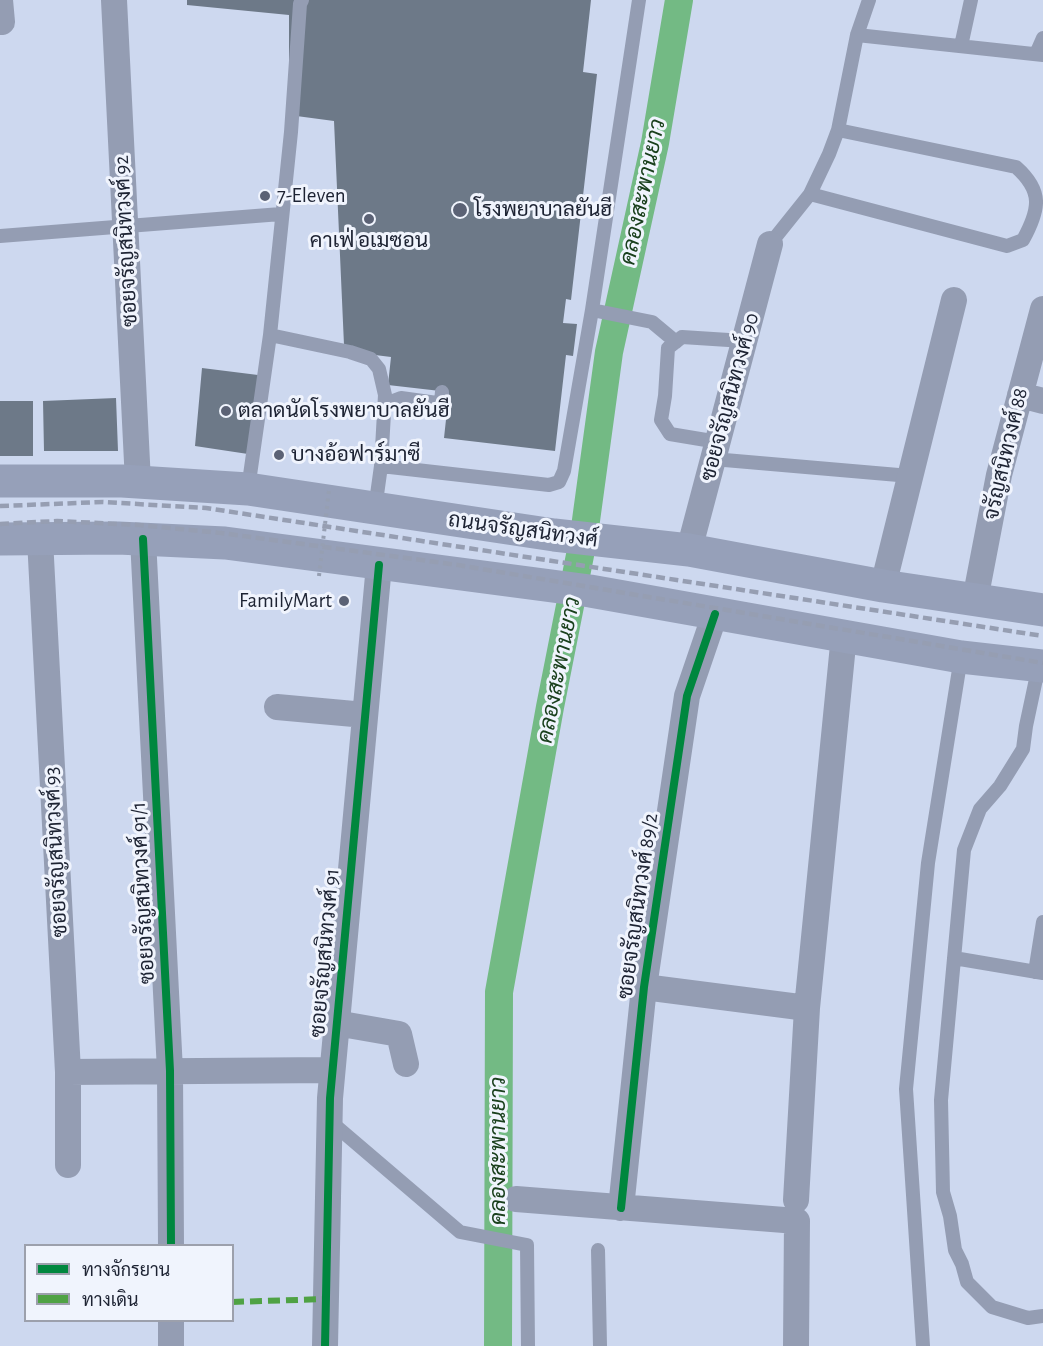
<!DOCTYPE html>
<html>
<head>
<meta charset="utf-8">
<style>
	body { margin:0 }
	#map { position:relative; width:1043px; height:1346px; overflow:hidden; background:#cdd8ef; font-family:"Alegreya Sans",Sarabun,sans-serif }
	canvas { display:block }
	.legend { position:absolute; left:24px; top:1244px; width:210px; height:78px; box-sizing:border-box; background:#f0f4fd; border:2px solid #9ca0ac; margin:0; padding:8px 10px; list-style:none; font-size:18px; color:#1d2333 }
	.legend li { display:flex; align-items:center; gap:12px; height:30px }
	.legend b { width:30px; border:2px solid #9ca0ac }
</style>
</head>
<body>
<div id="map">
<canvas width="1043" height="1346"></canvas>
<ul class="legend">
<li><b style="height:8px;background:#00873e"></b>ทางจักรยาน</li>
<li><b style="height:8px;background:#4fa244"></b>ทางเดิน</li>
</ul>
</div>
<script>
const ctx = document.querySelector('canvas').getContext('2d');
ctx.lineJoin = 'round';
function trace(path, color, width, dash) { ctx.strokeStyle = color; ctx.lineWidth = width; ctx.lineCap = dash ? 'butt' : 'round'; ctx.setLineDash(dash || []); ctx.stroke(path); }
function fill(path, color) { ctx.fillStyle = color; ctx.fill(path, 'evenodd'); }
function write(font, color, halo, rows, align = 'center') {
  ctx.font = font + ' "Alegreya Sans",Sarabun,sans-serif'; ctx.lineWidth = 6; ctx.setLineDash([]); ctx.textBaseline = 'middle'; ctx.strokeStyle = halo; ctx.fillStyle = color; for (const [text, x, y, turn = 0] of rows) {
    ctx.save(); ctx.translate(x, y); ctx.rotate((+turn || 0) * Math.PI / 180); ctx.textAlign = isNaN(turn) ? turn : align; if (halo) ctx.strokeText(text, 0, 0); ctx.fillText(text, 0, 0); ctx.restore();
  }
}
trace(new Path2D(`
	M498,1346L499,992L550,707L584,535L609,352L655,143L679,0`), '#73ba84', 28);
fill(new Path2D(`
	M187,0H591L583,72L597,74L571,300L566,299L563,323L577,324L573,356L566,355L555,451L444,438L449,392L388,385L391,357L375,355L344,345L334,121L289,115V15L187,5Z
	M202,368L258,375L248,454L195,446Z
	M116,398L118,451H44L43,401Z
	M0,401H33V456H0Z`), '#6d7988');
trace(new Path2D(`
	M857,35L1043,55
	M961,46L971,0
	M1036,54L1043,38
	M810,194L1007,246L1023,240C1040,209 1043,191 1016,167L838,130
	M0,236L281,214
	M770,244L810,194L829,154L838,130L857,35L869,0
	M592,310L652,322L676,342
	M270,335L350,352L371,359L379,369L385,395L381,466L549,485L559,482L564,471L592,310L639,0
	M385,404L401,398L437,403L441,401L442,392
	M718,442L670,434L661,420L665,396L668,348L682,337L744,341
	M713,459L910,476
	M248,489L270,335L291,132L300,4L302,0
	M375,509L381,466
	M1039,665L1026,726L1023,749L1000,786L980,809L964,850L941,1100L943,1192L950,1216L955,1250L962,1264L967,1282L992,1307L1028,1318L1043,1316
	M954,958L1043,973
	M1035,972L1043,922
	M330,1121L460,1232L527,1245L528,1346
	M598,1250L600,1346
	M923,1346L906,1089L928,863L961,657`), '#949db3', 14);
trace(new Path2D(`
	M0,0L2,22
	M114,0L138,482
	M1020,395L1043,401
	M40,539L68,1072V1165
	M143,539L170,1071L171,1246
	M689,550L770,244
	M883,586L954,300
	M975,600L999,475L1043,309
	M277,707L365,715
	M644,987L807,1008
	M336,1023L399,1034L406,1064
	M68,1072L332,1070
	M516,1199L797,1221L796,1346
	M796,1200L807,1008L844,635
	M621,1208L644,987L687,696L715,614
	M171,1320V1346
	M325,1346L330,1098L379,565`), '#949db3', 26);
trace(new Path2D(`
	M0,481H122L248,489L554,535L689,550L883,586L1043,610
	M0,539L118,538L225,543L590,591L961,657L1043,666`), '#96a0b9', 33);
trace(new Path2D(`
	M0,506L103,502L206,508L1043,636
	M0,524L57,521L139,525L221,533L458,565L1043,663`), '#969eb2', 4.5, [9, 4.5]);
trace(new Path2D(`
	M319,576L329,490`), '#969fb2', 4, [3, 4.5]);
trace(new Path2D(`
	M232,1302L326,1299`), '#4fa244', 6, [12, 6]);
trace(new Path2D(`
	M143,539L170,1071L171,1246
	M621,1208L644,987L687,696L715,614
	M325,1346L330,1098L379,565`), '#00873e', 8);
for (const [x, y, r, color] of [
	[265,196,6,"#5b6275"],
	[460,210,8,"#5b6275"],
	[369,219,6,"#5b6275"],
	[226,411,6,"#5b6275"],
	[279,455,6,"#5b6275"],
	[344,601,6,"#5b6275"]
]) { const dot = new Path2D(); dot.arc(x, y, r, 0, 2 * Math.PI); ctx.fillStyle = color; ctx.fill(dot); trace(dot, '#f0f4fd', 2); }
write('21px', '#1d2333', '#f0f4fd', [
	["7-Eleven",277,196],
	["โรงพยาบาลยันฮี",474,210],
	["คาเฟ่ อเมซอน",369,241,"center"],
	["ตลาดนัดโรงพยาบาลยันฮี",238,411],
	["บางอ้อฟาร์มาซี",291,455],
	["FamilyMart",332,601,"right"]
], 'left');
write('21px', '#1d2333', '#f0f4fd', [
	["ซอยจรัญสนิทวงศ์ 92",126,241,-93],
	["ซอยจรัญสนิทวงศ์ 90",730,397,-75],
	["จรัญสนิทวงศ์ 88",1006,454,-77],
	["ถนนจรัญสนิทวงศ์",523,530,8],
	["ซอยจรัญสนิทวงศ์ 93",56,852,-93],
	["ซอยจรัญสนิทวงศ์ 91/1",143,893,-93],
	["ซอยจรัญสนิทวงศ์ 89/2",638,906,-82],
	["ซอยจรัญสนิทวงศ์ 91",325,953,-85]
]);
write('italic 22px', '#1a401d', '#f0f4fd', [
	["คลองสะพานยาว",643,192,-78],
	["คลองสะพานยาว",559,670,-79],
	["คลองสะพานยาว",498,1151,-90]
]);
</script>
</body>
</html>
